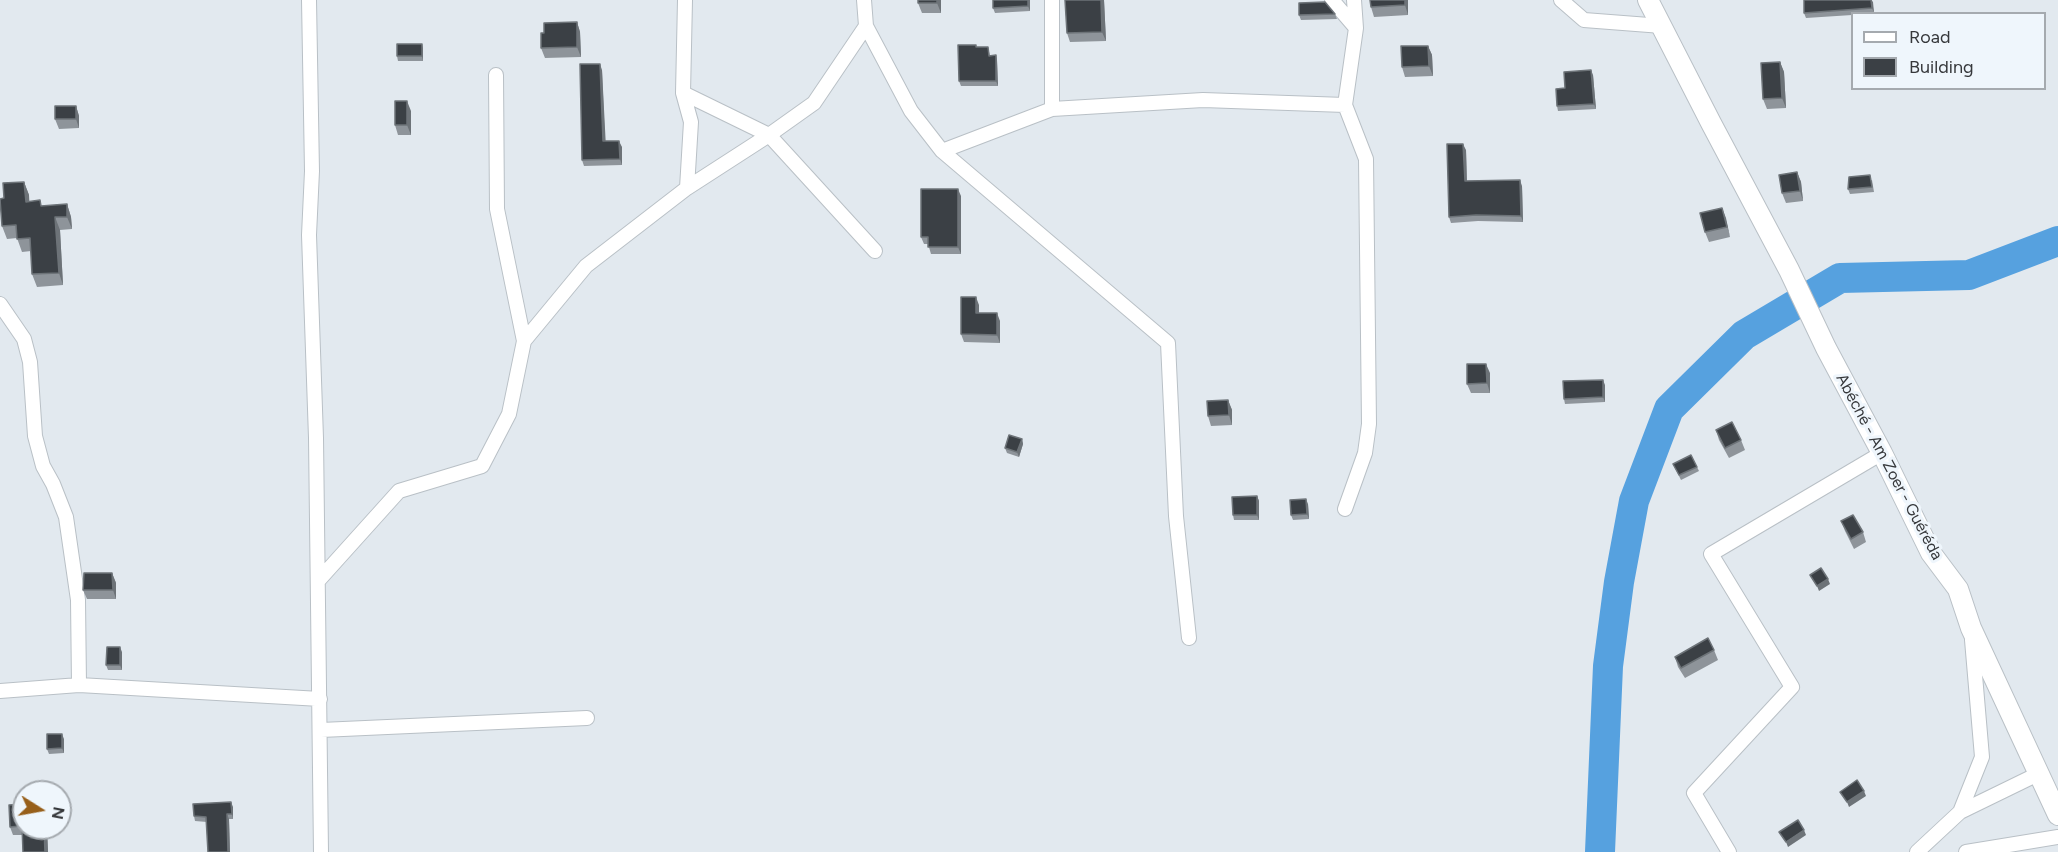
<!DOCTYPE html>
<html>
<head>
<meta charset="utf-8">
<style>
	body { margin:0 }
	#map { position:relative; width:2058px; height:852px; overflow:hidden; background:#e2e9ef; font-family:Figtree,sans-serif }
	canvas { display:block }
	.legend { position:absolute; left:1851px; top:12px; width:195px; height:78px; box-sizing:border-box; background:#eff6fc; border:2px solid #a5aaaf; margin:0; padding:8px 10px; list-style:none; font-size:18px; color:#36383b }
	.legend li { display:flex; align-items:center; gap:12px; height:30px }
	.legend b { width:30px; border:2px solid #a5aaaf }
	.north { position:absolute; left:12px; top:780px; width:60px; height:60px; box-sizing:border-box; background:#eff6fc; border:2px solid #a5aaaf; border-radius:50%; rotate:101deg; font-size:16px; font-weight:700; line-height:24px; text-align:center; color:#36383b }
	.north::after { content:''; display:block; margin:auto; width:21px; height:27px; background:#975f1a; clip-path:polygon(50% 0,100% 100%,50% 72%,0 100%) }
</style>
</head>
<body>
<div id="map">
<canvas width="2058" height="852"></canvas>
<ul class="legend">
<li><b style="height:8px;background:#fff"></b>Road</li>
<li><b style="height:16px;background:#3b4045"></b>Building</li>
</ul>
<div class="north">N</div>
</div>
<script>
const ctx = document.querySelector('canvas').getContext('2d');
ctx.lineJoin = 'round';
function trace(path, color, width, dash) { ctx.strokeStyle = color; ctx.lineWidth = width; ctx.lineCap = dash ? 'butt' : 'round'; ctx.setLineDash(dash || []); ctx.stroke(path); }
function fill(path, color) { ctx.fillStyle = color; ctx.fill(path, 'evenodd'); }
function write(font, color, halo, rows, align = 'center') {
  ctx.font = font + ' Figtree,sans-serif'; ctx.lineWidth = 6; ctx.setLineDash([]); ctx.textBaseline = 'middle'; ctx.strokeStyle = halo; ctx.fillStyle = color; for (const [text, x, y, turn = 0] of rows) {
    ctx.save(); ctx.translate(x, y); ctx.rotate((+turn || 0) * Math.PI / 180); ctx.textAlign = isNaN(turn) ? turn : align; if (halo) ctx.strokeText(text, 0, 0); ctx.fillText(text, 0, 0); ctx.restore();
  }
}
trace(new Path2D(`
	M1600,852L1608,666L1619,582L1634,501L1669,409L1744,335L1840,278L1969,275L2058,241`), '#56a1df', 30);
const minor = new Path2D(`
	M309,0L312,171L309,235L316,438L321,852
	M685,0L683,93L769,135L875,251
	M1332,0L1356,28
	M1561,0L1584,20L1662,26
	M866,26L911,111L942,151L1168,343L1176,516L1189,638
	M496,75L497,209L524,341
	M1052,109V0
	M942,151L1052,109L1203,100L1345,105
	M687,188L769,135L814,103L866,26L864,0
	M0,304L24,339L30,362L35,436L43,466L53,484L66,517L78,600L79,685
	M1345,509L1365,453L1369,424L1366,159L1345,105L1356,28L1354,0
	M318,581L399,491L482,466L509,414L524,341L586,266L687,188L691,122L683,93
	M0,691L79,685L320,699
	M321,730L587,718
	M1960,812L2040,773
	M1729,852L1694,793L1792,687L1711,554L1882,453
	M1917,852L1960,812L1982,757L1972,640
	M1966,852L2058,837`);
const secondary = new Path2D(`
	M1648,0L1711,123L1789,270L1826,348L1882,453L1931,553L1958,589L1971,628L2058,815`);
trace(minor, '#b9c0c6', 16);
trace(secondary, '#b9c0c6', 22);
trace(minor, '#fff', 14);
trace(secondary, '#fff', 20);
fill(new Path2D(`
	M918,0H941V13H922L918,3Z
	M1030,0V11L995,13L993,8Z
	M1065,0H1104L1106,41L1070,42L1067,33Z
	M1370,0H1408V15L1374,17L1371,7Z
	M1804,0H1872L1874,13L1852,14V15L1806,18L1804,13Z
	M1335,14L1337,19L1301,20L1299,15Z
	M577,22L580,32L581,57L545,58L541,48L544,33Z
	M422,44L423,49V61H398L397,56Z
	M1428,46L1432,55L1433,76L1405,77L1402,67Z
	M977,47H988L990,56L996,55L997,60L998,86H961L959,81Z
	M1780,62L1784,72L1786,108L1767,109L1763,99Z
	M602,70L605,141L622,147V165L584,166L582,160Z
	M1593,75L1596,109L1558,111L1557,106L1565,88Z
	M76,106L79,116V128L59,129L55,119Z
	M411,111V135H398L395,125Z
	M1466,150L1467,181L1522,186L1523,222L1478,221L1451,223L1449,217Z
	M1797,172L1801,182L1803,201L1786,203L1782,193Z
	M1872,180L1874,192L1850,194L1848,189Z
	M24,182L29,195V201L42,206L67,204L71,217L72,229L60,230L63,285L37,287L32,274L31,251L22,252L17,238L7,239L2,226L4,198Z
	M961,196V254H931L928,244H924L921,237Z
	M1722,208L1730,237L1709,242L1705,232Z
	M979,305V313L1000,321V343L964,342L961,334Z
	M1490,373V393H1471L1467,384Z
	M1605,385V402L1565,404L1564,399Z
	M1228,400L1232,410V425L1211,426L1208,416Z
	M1716,430L1741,440L1745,450L1729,458L1719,440Z
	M1022,439L1023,444L1019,457L1007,453L1005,448Z
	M1673,464L1697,467L1699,471L1681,480Z
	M1257,496L1259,501V520H1234L1233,515Z
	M1308,504L1309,519L1293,520L1291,515Z
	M1841,521L1863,532L1866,542L1854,549L1845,531Z
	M112,573L116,583V599H87L83,590Z
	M1714,650L1718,660L1685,678L1678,667L1675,657Z
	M122,652V670H108L106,665Z
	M64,739V753L49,754L47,749Z
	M9,805L24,828H47L48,852H23L22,835H13L10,827Z
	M233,807V819H229L230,852H208L207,822L195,821L194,816Z`), '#8e949a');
fill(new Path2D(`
	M937,0H941V13L937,3Z
	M1028,0H1030V11L1028,6Z
	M1101,0H1104L1106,41L1102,32Z
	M1405,0H1408V15L1405,5Z
	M1871,0L1873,2L1874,13L1872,8Z
	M577,22L580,32L581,57L577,47Z
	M422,44L423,49V61L422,56Z
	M1428,46L1432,55L1433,76L1429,66Z
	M996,55L997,60L998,86L996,81Z
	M1780,62L1784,72L1786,108L1782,98Z
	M600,64L602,70L606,148L603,141Z
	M1591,70L1593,75L1596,109L1594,104Z
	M407,101L411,111V135L407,125Z
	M76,106L79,116V128L76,119Z
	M619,141L622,147V165L620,159Z
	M1463,144L1466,150L1467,187L1465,181Z
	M1797,172L1801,182L1803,201L1800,191Z
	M1520,180L1522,186L1523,222L1521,216Z
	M24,182L29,195L30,214L26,202Z
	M958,189L961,196V254L958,247Z
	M67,204L71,217L72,229L67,217Z
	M1722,208L1726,218L1730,237L1727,227Z
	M55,217L60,230L63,285L59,273Z
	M976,297L979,305V321L976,313Z
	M997,313L1000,321V343L997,335Z
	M1486,364L1490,373V393L1487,383Z
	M1603,380L1605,385V402L1603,397Z
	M1228,400L1232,410V425L1229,415Z
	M1022,439L1023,444L1019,457L1017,452Z
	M1257,496L1259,501V520L1257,515Z
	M1306,499L1308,504L1309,519L1307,514Z
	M112,573L116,583V599L113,590Z
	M1828,579L1830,584L1819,591L1817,586Z
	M120,647L122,652V670L120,665Z
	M62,734L64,739V753L62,748Z
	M1864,791L1866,796L1849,807L1847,802Z
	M231,802L233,807V819L232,814Z
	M227,814L229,819L230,852H228Z
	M44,828H47L48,852H45Z
	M1804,830L1806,835L1788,847L1786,842Z`), '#6d7378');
const building = new Path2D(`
	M918,0H937V3H918Z
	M993,0H1028V6L993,8Z
	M1065,0H1101L1102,32L1067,33Z
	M1370,0H1405V5L1371,7Z
	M1804,0H1871L1872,8L1804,13Z
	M1325,2L1335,14L1299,15V3Z
	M577,22V47L541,48V33H544V23Z
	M397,44H422V56H397Z
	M958,45H976V47H988L989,56L996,55V81H959Z
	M1401,46H1428L1429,66L1402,67Z
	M1780,62L1782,98L1763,99L1761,63Z
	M580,64H600L603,141H619L620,159L582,160Z
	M1591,70L1594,104L1557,106L1556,89L1565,88L1564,72Z
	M395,101H407V125H395Z
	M55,106H76V119H55Z
	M1447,144H1463L1465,181L1520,180L1521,216L1476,215L1449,217Z
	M1797,172L1800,191L1782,193L1779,175Z
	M1870,175L1872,187L1848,189L1849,177Z
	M24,182L26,202L40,200L41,206L67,204V217H55L59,273L32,274L30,238L17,239L16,225L2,226L0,199L4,198L3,183Z
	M921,189H958V247H928V237H921Z
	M1722,208L1727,227L1705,232L1700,213Z
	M961,297H976V313H997V335L961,334Z
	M1467,364H1486L1487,383L1467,384Z
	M1603,380V397L1564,399L1563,381Z
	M1228,400L1229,415L1208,416L1207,401Z
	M1732,422L1741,440L1725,448L1716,430Z
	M1009,435L1022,439L1017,452L1005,448Z
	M1691,455L1697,467L1679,475L1673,464Z
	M1257,496V515H1233L1232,497Z
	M1306,499L1307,514L1291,515L1290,500Z
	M1853,515L1863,532L1851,539L1841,521Z
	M1821,568L1828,579L1817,586L1810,575Z
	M84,573H112L113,590H83Z
	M1708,638L1714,650L1681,668L1675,657Z
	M107,647H120V665H106Z
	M47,734H62V748L47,749Z
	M1857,780L1864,791L1847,802L1840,792Z
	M231,802L232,814H227L228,852H208L206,817L194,816L193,804Z
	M24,804V828H44L45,852H23L22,826L10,827L9,805Z
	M1798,820L1804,830L1786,842L1779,832Z`);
fill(building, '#3b4045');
trace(building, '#6d7378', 1.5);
write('16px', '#36383b', '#eff6fc', [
	["Abéché - Am Zoer - Guéréda",1889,467,62]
]);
</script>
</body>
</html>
